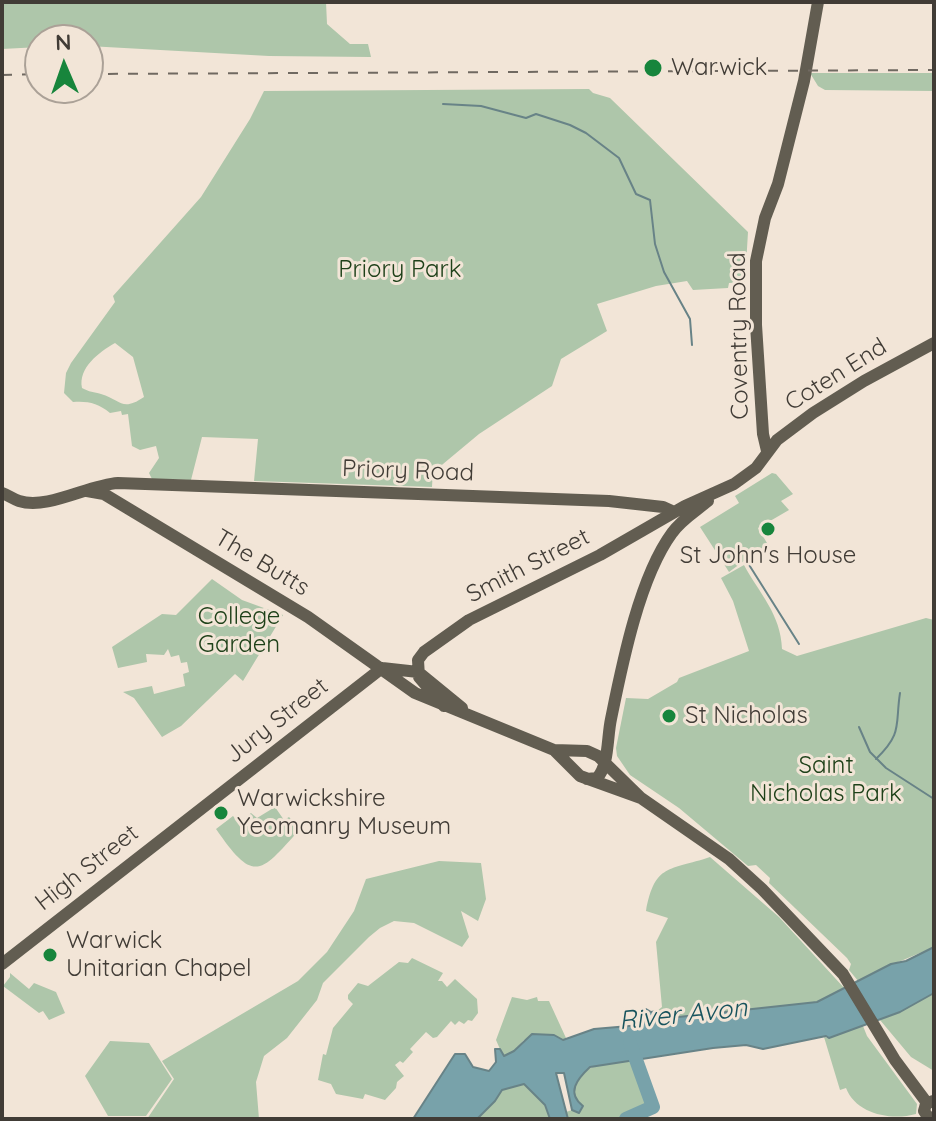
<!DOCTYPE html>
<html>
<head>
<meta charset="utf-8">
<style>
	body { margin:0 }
	#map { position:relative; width:936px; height:1121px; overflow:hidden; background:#f2e5d7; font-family:Quicksand,sans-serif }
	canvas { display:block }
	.frame { position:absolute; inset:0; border:4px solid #413c36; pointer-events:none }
	.north { position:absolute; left:24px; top:24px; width:80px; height:80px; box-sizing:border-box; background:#f2e5d7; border:2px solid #aba197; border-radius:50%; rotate:358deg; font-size:22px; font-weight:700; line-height:32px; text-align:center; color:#413c36 }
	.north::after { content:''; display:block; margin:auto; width:28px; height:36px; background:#17853c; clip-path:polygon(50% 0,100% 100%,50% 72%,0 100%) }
</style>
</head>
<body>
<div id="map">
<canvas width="936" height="1121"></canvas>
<div class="frame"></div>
<div class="north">N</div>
</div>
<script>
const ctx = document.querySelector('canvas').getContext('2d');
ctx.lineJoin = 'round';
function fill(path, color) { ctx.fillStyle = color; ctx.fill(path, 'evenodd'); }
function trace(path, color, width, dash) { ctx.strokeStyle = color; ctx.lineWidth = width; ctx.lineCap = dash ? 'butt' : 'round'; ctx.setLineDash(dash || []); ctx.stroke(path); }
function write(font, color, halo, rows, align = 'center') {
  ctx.font = font + ' Quicksand,sans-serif'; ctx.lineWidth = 6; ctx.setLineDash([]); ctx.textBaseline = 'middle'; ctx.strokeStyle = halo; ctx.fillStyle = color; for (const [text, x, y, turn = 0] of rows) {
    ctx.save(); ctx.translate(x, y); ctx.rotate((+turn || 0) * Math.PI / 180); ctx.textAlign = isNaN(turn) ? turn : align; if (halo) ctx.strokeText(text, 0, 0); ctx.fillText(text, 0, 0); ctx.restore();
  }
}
fill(new Path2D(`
	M2,2H326L327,24L350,44H368L371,57L269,56L88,46V40H40V47L2,49Z
	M810,73H934V91L825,90L818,86Z
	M589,89L593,93L610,98L748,232L745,282L729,283L728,288L693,290L687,281L656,286L597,304L607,331L561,359L552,386L479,434L437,469L433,468L432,487L254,481L258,439L202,437L191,480L152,479L149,473L159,458L156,446L140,450L132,446L128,414L122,415L121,411L110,413C98,403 88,401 73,402L64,393L66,373L71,363L115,302L113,296L201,197L250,119L264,91ZM115,343L133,357L144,397C122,412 121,400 101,394C94,392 89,392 82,388C78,368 99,352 115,343Z
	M772,473L776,474L793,494L781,501L789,510L758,528L770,548L748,558L729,572L700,527L739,503L735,496Z
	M744,565C759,593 781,614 782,649L797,656L926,618L934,620V947C907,959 884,966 859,982L849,970L851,964L847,958L769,883L770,878L756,865L748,866L679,808L630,775L617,756L616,748L626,698L648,699L677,682L679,678L749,651L733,601L721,578Z
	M212,579L242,600L283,615L243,681L235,674L181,726L162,737L134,698L123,692L152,686L154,694L185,686L183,674L189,672L187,662L181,663L179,655L171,657L168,649L164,655L146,654L147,662L118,668L112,647L162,614L176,615Z
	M275,807L284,820L289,817L300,829C260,874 254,884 216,829L233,816L239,823L251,813L257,818Z
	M710,857L779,917L846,990L818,1002L795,1006L659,1019L657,1011L662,1007L656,942L668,918L646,911C655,863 669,871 710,857Z
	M439,861L481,863L486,899L478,921L461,911L469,937L462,947L414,923L394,921L380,928L369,937L323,983L317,1000L287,1038L264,1056L256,1082L259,1119H147L174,1079L162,1061L298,981L327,952L354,911L366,879Z
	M412,958L443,973L438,981H442L447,987L455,979L477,999L478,1013L472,1021L468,1020L464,1024L459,1021L455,1025L451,1021L437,1037L433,1038L426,1032L410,1049L413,1052L403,1063L400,1061L395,1065L404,1076L397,1082L396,1088L385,1100L365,1094L363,1099L336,1094L331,1084L318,1080L323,1054L326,1055L333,1028L353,1004L348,999V995L358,983L368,986L399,962L408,963Z
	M10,973L29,989L34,983L56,992L65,1013L49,1020L43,1011L39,1013L3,986L10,977Z
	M934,993V1071L911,1057L880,1020Z
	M512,997L527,1000L537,997L538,1001H549L566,1038L563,1040L554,1035L524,1040L514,1051L503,1056L496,1040Z
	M863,1026L867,1036L917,1104L916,1114C891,1121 856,1114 846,1088L840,1090L824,1037L829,1038Z
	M110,1041L149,1043L172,1079L146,1116H108L85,1076Z
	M640,1059L660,1108L634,1119H568L566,1112L572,1110L579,1113L583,1107C575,1100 572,1095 576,1084C584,1060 619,1062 640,1059Z
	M524,1084L545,1105L550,1119H477L495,1101L502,1090Z`), '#aec6aa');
const water = new Path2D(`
	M934,947V993L900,1012L829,1038L826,1036L763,1049L746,1045L713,1048L590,1067C577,1079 566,1093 583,1106L579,1113L572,1110L564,1073H556L568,1119H550L545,1105L524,1084L502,1090L495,1101L477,1119H413L455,1054H465L473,1067L489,1071L496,1062L495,1049H500L504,1056L514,1051L532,1034L554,1035L563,1040L594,1029L641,1025L647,1020L646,1009L651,1012L657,1011L660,1019L817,1002L891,964L906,961Z`);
fill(water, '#78a2aa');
trace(water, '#688387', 2);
trace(new Path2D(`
	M443,104L481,106L526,118L536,114L570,125L586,133L619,158L636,194L650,200L655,244L664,272L690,319L692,345
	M746,560L799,644
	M859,727L870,752L886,768L934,799
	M876,759C903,733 895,725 900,693`), '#688387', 2);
trace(new Path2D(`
	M626,1119L653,1107L630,1043`), '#78a2aa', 14);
trace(new Path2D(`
	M767,451L763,434L756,325V261L765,218L778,184L804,81L818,2
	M87,491L104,494L308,617L415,693L554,750L580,776L641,798
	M2,493C8,495 13,499 19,501C48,510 88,485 118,483L609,501L663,507L674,512
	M382,668L418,672L462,708
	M444,706L419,677L418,660L424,652L469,620L600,555L685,506L734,484L756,468L777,440L813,413L864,381L934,343
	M554,750L587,751L598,756L641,798L729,859L762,889L843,974L895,1060L927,1103
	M587,779L597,778C609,766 607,737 611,719C622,665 639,578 672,533C681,520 696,511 708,501
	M2,964L382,668
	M933,1101L926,1104L924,1111L928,1117L934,1118`), '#625d51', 12);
trace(new Path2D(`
	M88,74L934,70
	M2,75L40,74`), '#706961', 2, [10, 10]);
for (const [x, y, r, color] of [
	[653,68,10,"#17853c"],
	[768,529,8,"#17853c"],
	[669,716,8,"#17853c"],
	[221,813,8,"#17853c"],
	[50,955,8,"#17853c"]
]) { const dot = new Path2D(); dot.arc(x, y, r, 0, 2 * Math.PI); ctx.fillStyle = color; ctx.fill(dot); trace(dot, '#f2e5d7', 3); }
write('24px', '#413c36', '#f2e5d7', [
	["Warwick",671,68],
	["St John's House",768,556,"center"],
	["St Nicholas",685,716],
	["Warwickshire",237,799],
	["Yeomanry Museum",237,827],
	["Warwick",66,941],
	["Unitarian Chapel",66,969]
], 'left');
write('24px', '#1e4119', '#f2e5d7', [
	["Priory Park",400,270],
	["College",239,617],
	["Garden",239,645],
	["Saint",826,766],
	["Nicholas Park",826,794]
]);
write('24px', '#413c36', '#f2e5d7', [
	["Coventry Road",739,336,-91],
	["Coten End",836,375,-32],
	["Priory Road",408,471,2],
	["The Butts",262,563,31],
	["Smith Street",528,566,-27],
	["Jury Street",277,721,-38],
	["High Street",87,868,-38]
]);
write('italic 26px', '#17535d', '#f2e5d7', [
	["River Avon",683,1015,-6]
]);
</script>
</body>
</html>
